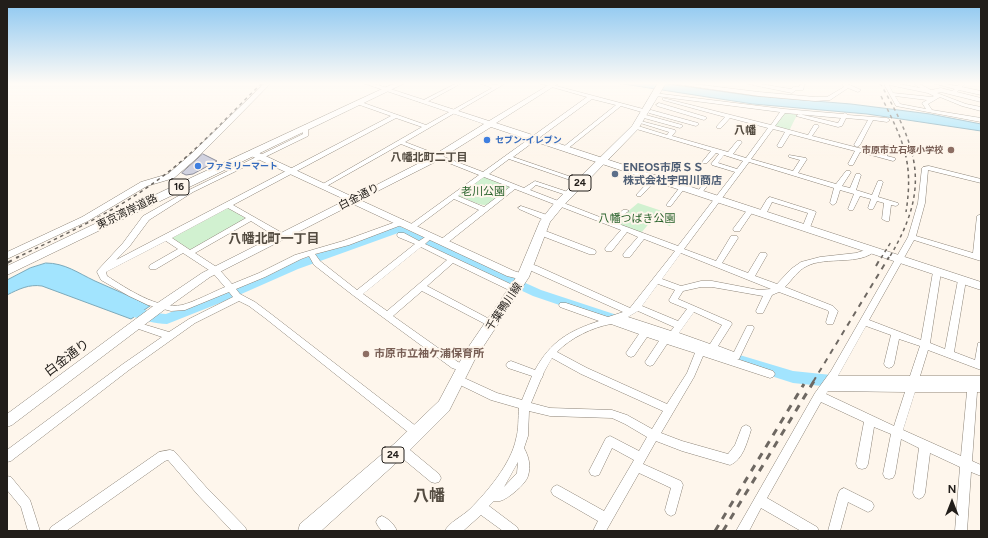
<!DOCTYPE html>
<html>
<head>
<meta charset="utf-8">
<style>
	body { margin:0 }
	#map { position:relative; width:988px; height:538px; overflow:hidden; background:#fef6ec; font-family:Figtree,sans-serif }
	canvas { display:block }
	.frame { position:absolute; inset:0; border:8px solid #221e1a; pointer-events:none }
	.north { position:absolute; left:932px; top:482px; width:40px; height:40px; -webkit-text-stroke:3px #fef6ec; paint-order:stroke; rotate:0deg; font-size:11px; font-weight:700; line-height:16px; text-align:center; color:#221e1a }
	.north::after { content:''; display:block; margin:auto; width:14px; height:18px; background:#221e1a; clip-path:polygon(50% 0,100% 100%,50% 72%,0 100%) }
</style>
</head>
<body>
<div id="map">
<canvas width="988" height="538"></canvas>
<div class="frame"></div>
<div class="north">N</div>
</div>
<script>
const ctx = document.querySelector('canvas').getContext('2d');
ctx.lineJoin = 'round';
function fill(path, color) { ctx.fillStyle = color; ctx.fill(path, 'evenodd'); }
function trace(path, color, width, dash) { ctx.strokeStyle = color; ctx.lineWidth = width; ctx.lineCap = dash ? 'butt' : 'round'; ctx.setLineDash(dash || []); ctx.stroke(path); }
function write(font, color, halo, rows, align = 'center') {
  ctx.font = font + ' Figtree,"Noto Sans JP",sans-serif'; ctx.lineWidth = 4; ctx.setLineDash([]); ctx.textBaseline = 'middle'; ctx.strokeStyle = halo; ctx.fillStyle = color; for (const [text, x, y, turn = 0] of rows) {
    ctx.save(); ctx.translate(x, y); ctx.rotate((+turn || 0) * Math.PI / 180); ctx.textAlign = isNaN(turn) ? turn : align; if (halo) ctx.strokeText(text, 0, 0); ctx.fillText(text, 0, 0); ctx.restore();
  }
}
fill(new Path2D(`
	M783,112L797,115L789,131L772,127Z
	M482,177H487L509,186V188C484,209 490,209 459,196V194Z
	M638,203L677,216L670,226L652,220L641,233L614,223Z
	M228,208L245,218L244,220L193,249H189L172,238Z`), '#d1f1d0');
const water = new Path2D(`
	M617,83H661L754,96L851,104L930,114L981,124V131L867,114L753,104Z
	M46,263C65,263 78,273 95,281C113,289 132,297 150,306L131,319L42,286C29,284 19,289 7,295V280L30,268Z`);
fill(water, '#a2e4fe');
trace(water, '#7ca9ba', 1);
fill(new Path2D(`
	M399,226L541,290L629,319L631,322L629,325L624,327L533,296L398,233L298,269L230,299L167,324C155,324 143,320 131,316L129,313L131,310C142,307 155,314 166,314L222,293L290,263Z
	M723,350L793,371L841,376L846,378L848,382L846,386L841,388L793,383L718,359L716,355L718,351Z`), '#a2e4fe');
const building = new Path2D(`
	M203,154L217,161L193,174L186,175L182,173Z`);
fill(building, '#d1d2e0');
trace(building, '#8d8e9b', 1);
const minor = new Path2D(`
	M457,83H462L425,103L420,102Z
	M479,83H486L496,85L501,83H506L405,142L483,172L587,97L538,83H545L647,110L648,111L645,113L621,106L566,150H562V148L616,105L592,99L513,157L583,181V183H579L509,159L489,174L524,188L535,181L571,193L572,194L569,196L536,185L530,190L610,221L623,210H627L629,211L627,212L616,223L678,246L735,172L712,165L711,164L719,154L716,153L707,163H703L702,162L711,151L633,128V126L635,125L667,135L669,132L637,122V120L675,130L676,131L672,136L728,152L737,141H741L742,142L733,154L746,158L768,128L730,118L721,128H717V126L725,117L663,100V98L771,125L780,112L656,96L653,94L654,93L784,109L843,114L845,113L848,115L887,118L890,120L887,122L873,120L860,145L857,147L854,145L868,120L846,118L842,126L838,127L796,116L799,114L838,123L841,118L785,113L775,126L808,135L814,125H818L819,126L812,136L882,154L885,145H889L890,146L887,156L895,158V160L893,161L860,152L853,165H849L848,164L855,151L790,134L782,147H778L777,146L785,132L773,129L751,159L793,171L800,160L789,157V155L806,158L807,159L798,173L836,184L846,171H850L851,172L842,186L850,188L856,174H860L861,175L856,190L872,195L878,181H882L883,182L878,197L898,203L899,204L896,206L891,205L889,221H886L882,219L884,203L877,201L873,209H869L868,208L871,199L860,196L853,210H849L848,209L854,194L840,190L836,203L833,205L831,204L830,203L834,188L749,162L684,249L716,261L731,236H737L738,238L722,263L748,273L760,253H766L767,255L755,276L777,284L791,269L801,262L820,257L856,253L872,248L876,250C861,266 826,256 807,266C798,270 792,280 785,287L833,306L838,311L833,324H827L826,322L829,312L827,310L779,292L772,295L763,313H757L756,311L763,296L712,287H701L683,291L678,299L731,322L732,324L718,346L734,352L747,326H753L754,328L739,359H737L773,371L775,374L773,377L770,378L703,356L694,377L661,433L682,441L728,454L735,445L742,427L746,425L750,427L751,430C747,442 743,460 730,465L682,451L656,441L643,464L681,481L683,485L675,514L671,516L667,514L665,510L671,488L639,473L606,531H593L598,521L553,495L551,491L553,487L557,485L561,487L604,511L634,460L612,448L599,475L595,476L591,475L589,471L606,438L610,436L614,438L639,451L647,437L625,424L612,418L550,416L529,411L528,436L524,448C529,457 531,466 528,476C526,484 508,499 500,501C498,501 496,501 494,501L489,506L517,527L519,531H503L481,515L463,531H445C448,523 463,516 470,509C487,492 511,464 516,439C519,429 518,418 519,408L491,400L456,383L454,380L456,377L459,376L462,377L497,393L522,400L532,376L508,368L506,365L508,362L511,361L535,370C551,341 569,331 599,321L560,307L559,305L560,303H566L608,317L623,312L525,268L524,266L525,264L528,263L537,266L630,308L675,251L644,239L630,257H624L623,255L624,253L638,237L627,232L612,251H606L605,249L606,247L621,230L515,189L446,244H440L439,242L440,240L479,210L454,199L414,229H411L407,227L479,175L401,144L325,187H321V185L422,127L396,118L233,205L284,234L285,236L284,238H278L251,221L195,253L218,268L232,284L259,273L295,255L343,241L401,220H404L405,222L404,224L349,245L315,254L320,261L357,290L415,244L398,237L397,235L398,233H404L419,241L430,234L434,236L425,244L519,288L520,290L519,292H513L453,263L427,286L495,322L496,324L495,326H489L422,291L393,316L458,362L467,365L469,368L467,371L464,372L452,368L354,296L314,265L309,256L301,259L265,277L236,289L240,294L255,302L271,314L421,430L422,433L421,436L417,438L413,436L265,318L249,306L239,301L195,323L129,370L11,461L7,462V450L123,364L162,337L133,327L132,325L133,323L136,322L169,332L189,319L233,297L229,292L185,310L171,311L148,305L129,296L101,280L97,272L98,270L123,243L143,216L189,190L303,134L302,127L305,125L308,127V136L193,192L149,220L129,247L116,260L391,116L357,104V102H361L426,125L492,88ZM724,155L727,156L743,161L737,169L718,163ZM484,177L510,187L484,207L458,196ZM228,208L246,218L190,250L172,238ZM166,241L178,249L150,265L149,267L150,269H156L183,253L212,272L225,287C213,292 194,302 182,305C158,310 126,288 107,276L106,272ZM421,247L447,260L387,311L363,294ZM681,253L771,289L759,290L712,281H701L681,286L662,279ZM658,284L675,290L669,300L670,302L687,309L678,321L642,306ZM638,311L674,327L671,331L628,317ZM694,312L722,325L710,344L679,333ZM611,324L639,334L628,350L626,353L628,356L631,357L634,356L647,337L659,341L645,362L647,365L650,366L653,365L667,344L695,353L687,373L667,404L587,368L557,352C570,338 593,327 611,324ZM552,358L581,374L663,411L652,429L627,415L612,410L550,408L531,403L541,379L542,378L544,372ZM518,462L517,473L504,487Z
	M674,83H686L759,92L815,97H827L844,87L842,84L843,83H846L861,90L858,92L848,88L830,100L815,101L759,96L676,84Z
	M746,83H755L791,89L793,87H799L801,83H805L803,90H796L792,93L748,84Z
	M885,83H895L920,88L913,83H918L931,90L941,88L952,91L955,89L932,83H940L957,86L961,83H966L962,87L981,91V95L959,90L957,92L981,98V102L941,92L937,93L966,104L981,107V111L962,106L940,97L928,104L932,110L981,118V122L896,106L885,86ZM889,85L928,93L934,96L932,97L893,93ZM895,96L927,100L922,103L926,109L900,104Z
	M659,103L706,117L707,118L704,120L657,106L656,105Z
	M651,110L698,123L699,124L696,126L649,113L648,112Z
	M646,115L682,125L683,126L680,128L644,118V116Z
	M929,166L981,179V183L928,170L925,203L916,236L973,253L977,216L981,214V261L914,240L869,320L921,340L933,272L937,269L940,270L941,272L930,343L945,349L958,280L962,277L966,280L954,352L975,360L978,343L981,342V370L928,350L920,376H981V392H977L972,461L981,465V476L971,472L967,531H955L960,467L930,453L925,493L923,497L919,499L915,497L913,493L919,448L901,439L895,474L893,478L889,479L885,478L883,474L891,434L874,427L868,464L866,468L862,469L858,468L856,464L864,422L821,402L767,498L817,527L819,531H801L761,508L749,531H736L815,393L831,371L908,237L918,203L922,168L923,167ZM866,326L891,335L884,364L886,367L889,368L892,367L894,364L899,339L920,346L910,376H838ZM828,391L905,392L894,426L826,394ZM915,392H967L961,456L903,430Z
	M711,175L714,177L701,194H697V192L709,176Z
	M654,177L657,179L656,180L641,196H637V194L652,178Z
	M682,186L684,187V189L671,206H667L666,205L667,204L680,187Z
	M770,197L814,211L816,212L809,230H803L802,228L808,213L772,202L765,216H759L758,214L767,199Z
	M521,206L550,216L551,218L550,220H544L519,209L518,208Z
	M750,208L754,210L741,229L740,231H734L733,229L748,209Z
	M537,230H543L595,250L596,252L595,254H589L537,234L536,232Z
	M400,444L404,445L439,474L441,478L439,482L435,483L431,482L396,453L394,449L396,445Z
	M170,450L174,451L206,487L245,527L247,531H232L198,495L168,460L165,461L66,531H49L51,527L159,452Z
	M7,476L11,477L30,500L40,531H28L21,507L7,490Z
	M844,488L872,502L874,506L872,510L868,512L848,502L840,531H828L838,494L840,490Z
	M382,516C389,519 394,524 397,531H382L378,526L376,522L378,518Z`);
const tertiary = new Path2D(`
	M265,83H271L197,158L174,178L147,186L88,221L7,259V252L82,217L141,182L168,174L191,154Z
	M363,83H372L489,121L552,83H559L496,123L981,282V290L491,127L435,162L360,200L514,271L527,275L528,277L527,279L523,280L507,276L353,204L210,277L164,310L12,425L7,427V414L156,304L202,273L346,200L249,155V151H255L353,197L429,158L484,124Z`);
const primary = new Path2D(`
	M658,83H666L638,129L564,205L550,222L529,277L475,359L449,411L406,454L321,531H298L300,524L394,444L439,401L465,352L517,276L540,221L556,201L632,126Z`);
const trunk = new Path2D(`
	M395,83H405L7,275V266L182,182Z`);
trace(minor, '#8d8478', 1);
trace(tertiary, '#8d8478', 1);
trace(primary, '#8d8478', 1);
trace(trunk, '#8d8478', 1);
fill(minor, '#fff');
fill(tertiary, '#fff');
fill(primary, '#fff');
fill(trunk, '#fff');
trace(new Path2D(`
	M880,83C919,150 931,188 889,258
	M881,96C903,141 914,161 906,212
	M16,258C70,232 125,207 172,169C204,143 232,112 262,83
	M881,258L891,242`), '#6e6862', 1.5, [3.5, 3.5]);
trace(new Path2D(`
	M7,263L18,257
	M876,266L881,257
	M813,382L889,257`), '#6e6862', 2, [5.5, 5.5]);
trace(new Path2D(`
	M715,531L804,384
	M723,531L814,381`), '#6e6862', 3, [7, 7]);
const sky = ctx.createLinearGradient(0, 0, 0, 158);
sky.addColorStop(0, '#8cc7f1');
sky.addColorStop(0.53, '#fffbf6');
sky.addColorStop(1, '#fffbf600');
ctx.fillStyle = sky;
ctx.fillRect(0, 0, 988, 158);
for (const [x, y, r, color] of [
	[487,140,4,"#3f7fe0"],
	[951,150,4,"#8d6e63"],
	[198,166,4,"#3f7fe0"],
	[615,174,4,"#5c6f8a"],
	[366,354,4,"#8d6e63"]
]) { const dot = new Path2D(); dot.arc(x, y, r, 0, 2 * Math.PI); ctx.fillStyle = color; ctx.fill(dot); trace(dot, '#fef6ec', 1.5); }
write('bold 9px', '#366cbe', '#fef6ec', [
	["セブン-イレブン",495,140],
	["ファミリーマート",206,166]
], 'left');
write('bold 9px', '#785e54', '#fef6ec', [
	["市原市立石塚小学校",943,150]
], 'right');
for (const [x, y, w] of [
	[580,183,22],
	[179,187,20],
	[393,455,22]
]) { const box = new Path2D(); box.roundRect(x - w / 2, y - 8, w, 16, 3); ctx.fillStyle = '#fef6ec'; ctx.fill(box); trace(box, '#221e1a', 1); }
write('bold 10px', '#221e1a', null, [
	["24",580,183],
	["16",179,187],
	["24",393,455]
]);
write('bold 11px', '#534b40', '#fef6ec', [
	["八幡",745,131],
	["八幡北町二丁目",429,158]
]);
write('bold 11px', '#4e5e75', '#fef6ec', [
	["ENEOS市原ＳＳ",623,168],
	["株式会社宇田川商店",623,181]
], 'left');
write('11px', '#29622b', '#fef6ec', [
	["老川公園",483,192],
	["八幡つばき公園",637,219]
]);
write('11px', '#221e1a', '#fef6ec', [
	["白金通り",359,197,-27],
	["東京湾岸道路",127,212,-26],
	["千葉鴨川線",504,307,-56]
]);
write('bold 11px', '#785e54', '#fef6ec', [
	["市原市立袖ケ浦保育所",374,354]
], 'left');
write('bold 13px', '#534b40', '#fef6ec', [
	["八幡北町一丁目",274,239]
]);
write('13px', '#221e1a', '#fef6ec', [
	["白金通り",67,358,-37]
]);
write('bold 16px', '#534b40', '#fef6ec', [
	["八幡",429,496]
]);
</script>
</body>
</html>
